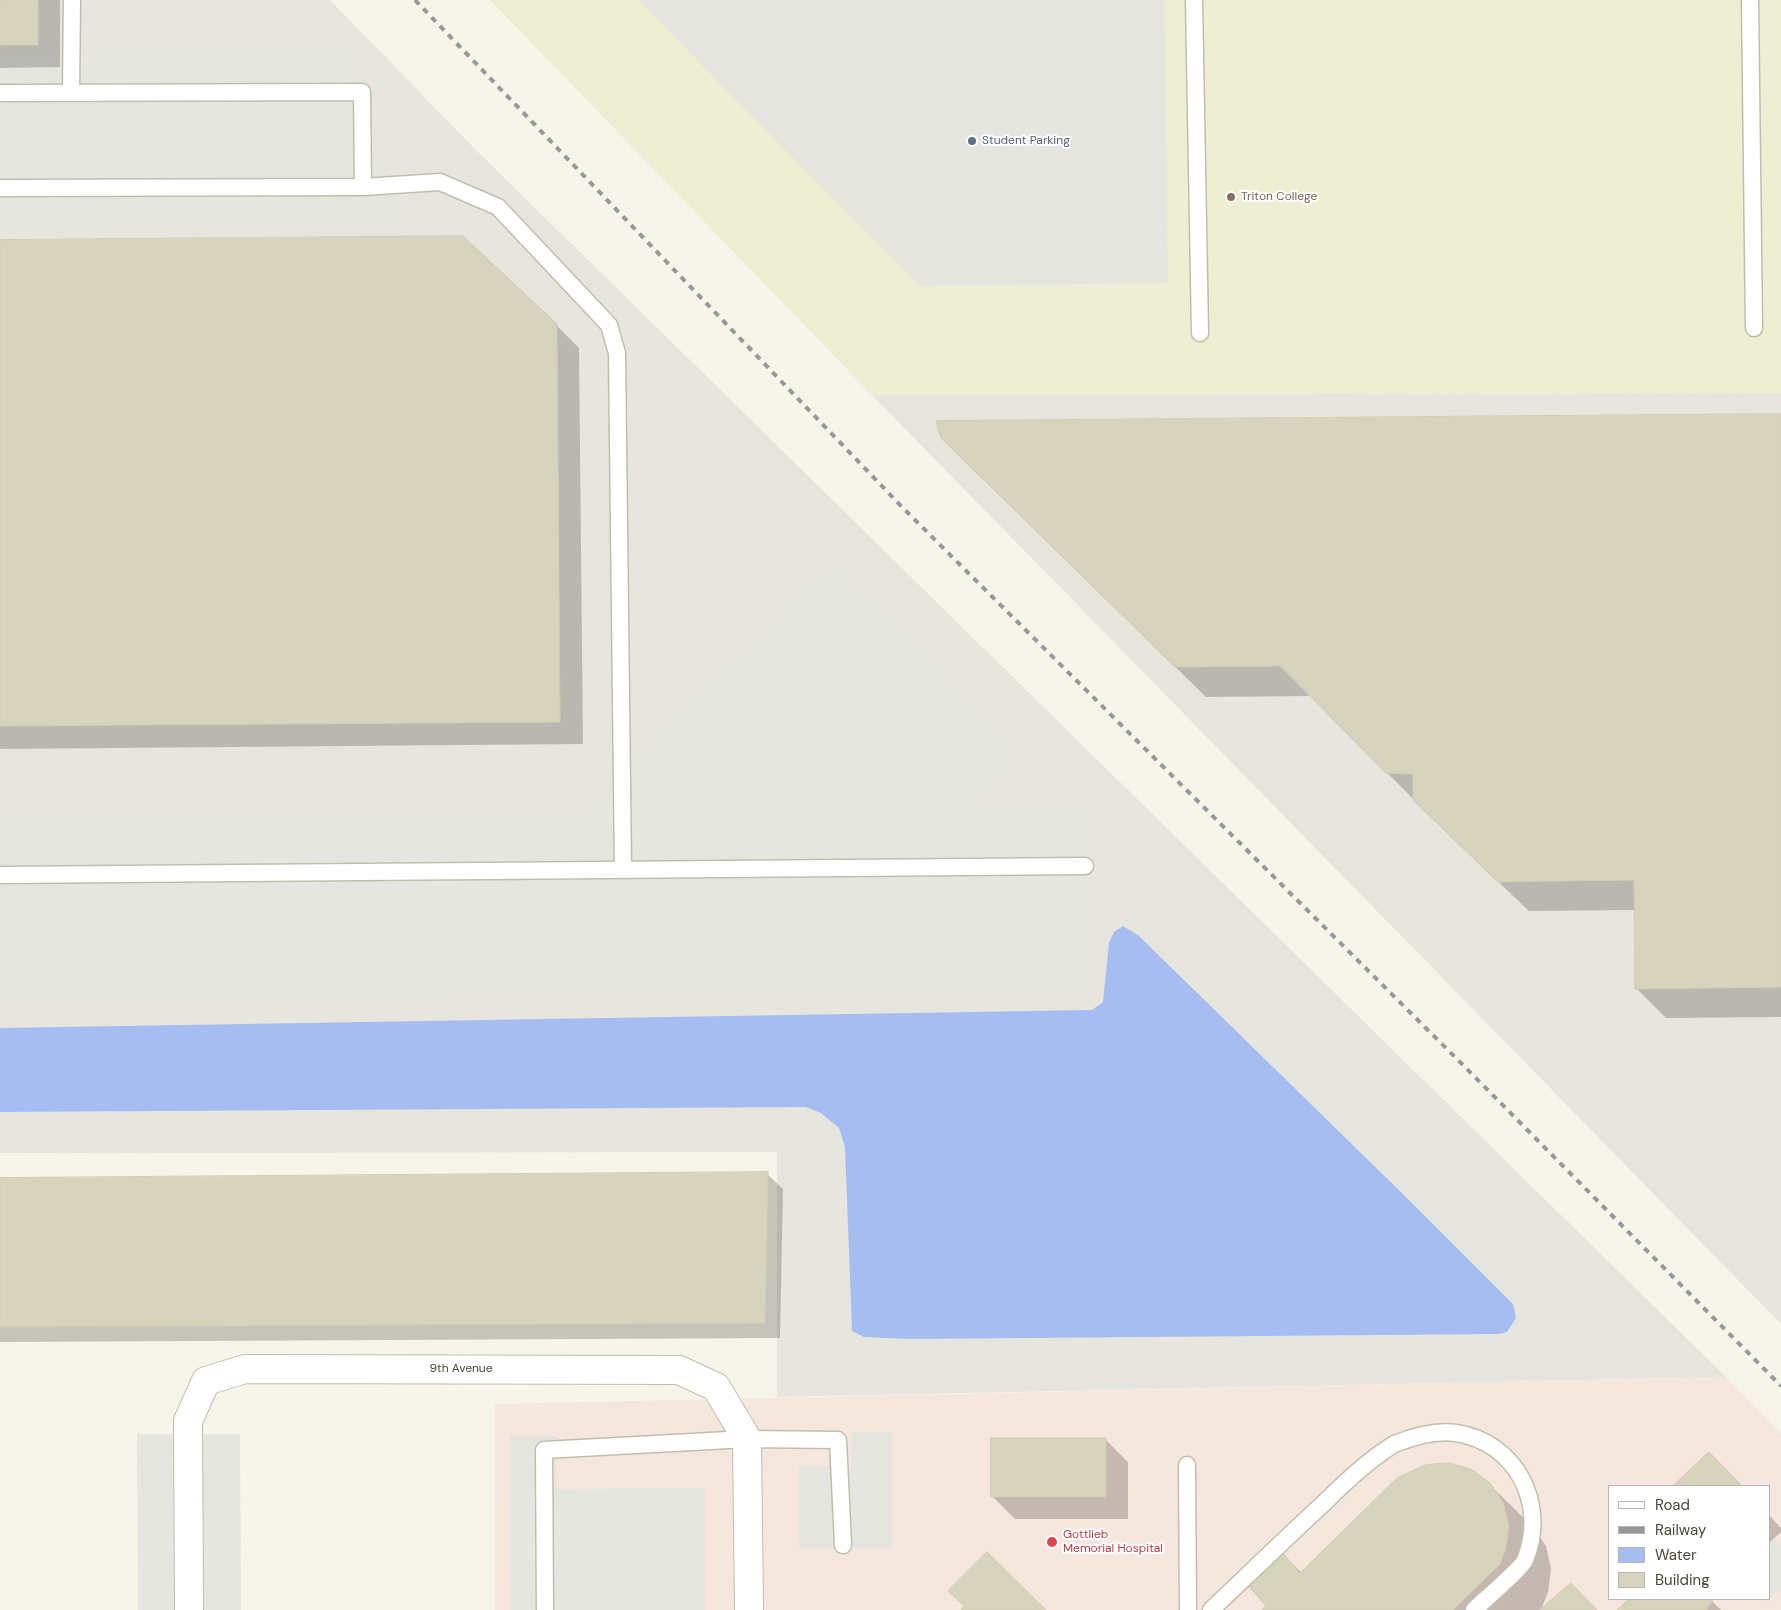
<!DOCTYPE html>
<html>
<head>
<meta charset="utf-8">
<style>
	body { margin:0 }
	#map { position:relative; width:1781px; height:1610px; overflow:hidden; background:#f5f5e9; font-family:"DM Sans",sans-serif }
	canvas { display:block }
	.legend { position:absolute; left:1608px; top:1485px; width:162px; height:115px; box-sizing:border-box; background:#fff; border:1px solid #b6b5af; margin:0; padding:6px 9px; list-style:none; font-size:15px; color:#494737 }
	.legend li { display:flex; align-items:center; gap:10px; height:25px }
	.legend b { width:25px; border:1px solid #b6b5af }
</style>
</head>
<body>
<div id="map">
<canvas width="1781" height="1610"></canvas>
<ul class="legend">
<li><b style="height:6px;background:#fff"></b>Road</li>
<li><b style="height:6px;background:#989898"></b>Railway</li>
<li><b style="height:14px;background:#a6bdf2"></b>Water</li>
<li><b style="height:14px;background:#d7d4be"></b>Building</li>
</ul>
</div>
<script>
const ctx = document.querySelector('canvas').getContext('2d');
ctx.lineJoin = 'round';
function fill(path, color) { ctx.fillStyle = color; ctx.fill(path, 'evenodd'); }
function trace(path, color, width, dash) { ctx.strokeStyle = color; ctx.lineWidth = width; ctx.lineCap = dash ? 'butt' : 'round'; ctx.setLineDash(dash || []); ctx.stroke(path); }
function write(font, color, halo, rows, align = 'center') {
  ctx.font = font + ' "DM Sans",sans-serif'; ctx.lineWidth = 4; ctx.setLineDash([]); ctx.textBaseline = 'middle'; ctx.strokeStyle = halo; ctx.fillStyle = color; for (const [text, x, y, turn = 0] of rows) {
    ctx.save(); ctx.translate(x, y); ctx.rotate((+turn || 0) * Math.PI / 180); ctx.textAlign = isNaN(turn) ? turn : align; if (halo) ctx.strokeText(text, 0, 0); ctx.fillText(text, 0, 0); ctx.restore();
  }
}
fill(new Path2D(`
	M0,0H330L474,148L1726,1377L777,1397V1152L0,1153Z
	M1781,393V1324L872,395Z`), '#e7e6de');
fill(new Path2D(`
	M490,0H1781V393L872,395Z`), '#eeeed3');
fill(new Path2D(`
	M1726,1377L1781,1434V1610H495V1404ZM1610,1486H1770V1599H1610Z`), '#f5e7dd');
fill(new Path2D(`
	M638,0H1164L1168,283L919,286Z
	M354,52L357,76L369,82L372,146L378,162L398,169L399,222L0,226V56Z
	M835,565L1017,753L965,808L967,814L1085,812V987L0,997V821L576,818Z
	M852,1432H892V1548H799V1466H851Z
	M137,1434H240L241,1610H138Z
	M510,1436H556L557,1489L705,1488V1610H511Z
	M1772,1536L1781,1546V1589L1767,1602L1764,1599H1770V1539Z`), '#e6e6e1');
fill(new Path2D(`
	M1123,926L1139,936L1412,1203L1513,1304L1516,1318L1507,1332L1498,1334L910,1339L864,1337L852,1331L845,1147L839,1128L821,1113L806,1107L0,1112V1028L1092,1010L1103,1002L1109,943L1114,932Z`), '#a6bdf2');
fill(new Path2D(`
	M0,0H60V67L0,68Z
	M0,241L556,325L579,348L583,744L0,749Z
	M1781,416V1017L1666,1018L1636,988V910L1529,911L1444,830L1311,696L1206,697L972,468Z
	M767,1174L783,1189L780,1338L0,1342V1179Z
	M1105,1439L1128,1462V1519H1015L992,1496Z
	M1709,1454L1741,1486H1675Z
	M1489,1484L1533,1527L1546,1546L1551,1569L1548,1592L1541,1610H1264L1268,1606L1281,1553L1302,1573Z
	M1770,1516L1781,1528V1532L1770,1542Z
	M1631,1599H1710L1721,1610H1619Z`), '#0003');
const building = new Path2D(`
	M0,0H38V45H0Z
	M463,236L557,324L560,722L0,726V240Z
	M1781,414V987L1635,989L1634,880L1498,882L1413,800V774L1386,773L1280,666L1175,667L941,438L936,421Z
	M768,1172L765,1323L0,1327V1178Z
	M991,1438H1106V1497H991Z
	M1709,1452L1742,1486H1673Z
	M1448,1463L1471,1469L1490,1483L1503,1502L1509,1525L1506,1548L1500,1564L1453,1610H1262L1266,1606L1246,1583L1281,1551L1300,1573L1397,1478L1425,1465Z
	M987,1552L1046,1610H961L964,1606L948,1591Z
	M1571,1583L1597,1610H1540Z
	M1629,1599H1711L1713,1601L1706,1608L1708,1610H1617Z`);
fill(building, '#d7d4be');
trace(building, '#d2ceb1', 1);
const lane = new Path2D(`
	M1194,0L1200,333
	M1750,0L1754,328
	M0,93L362,92L363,187L0,188
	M71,93L72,0
	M363,187L440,182L498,207L609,325L617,353L623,870
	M0,875L1085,866
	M1187,1465L1188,1610
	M545,1610L544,1450L747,1439L838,1440L843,1545
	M1211,1610C1249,1574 1286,1538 1324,1503C1342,1485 1360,1468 1381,1453C1386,1450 1391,1445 1397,1443C1415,1436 1437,1430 1456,1433C1516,1442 1548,1504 1525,1560C1522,1568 1483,1601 1474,1610`);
const street = new Path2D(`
	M189,1610L188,1421L206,1381L245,1369L679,1370L716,1387L747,1439L749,1610`);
trace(lane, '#c1bfac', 19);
trace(street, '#c1bfac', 30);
trace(lane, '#fff', 16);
trace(street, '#fff', 28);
trace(new Path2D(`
	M415,0L902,507L1461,1063L1781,1386`), '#989898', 4, [6, 6]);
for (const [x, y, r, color] of [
	[972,141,5,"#5c6f8a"],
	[1231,197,5,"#8d6e63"],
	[1052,1542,6,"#e0444e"]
]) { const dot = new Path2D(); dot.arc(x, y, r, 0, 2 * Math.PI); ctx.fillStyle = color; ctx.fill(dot); trace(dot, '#fff', 2); }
write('12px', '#4e5e75', '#fff', [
	["Student Parking",982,141]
], 'left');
write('12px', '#785e54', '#fff', [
	["Triton College",1241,197]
], 'left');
write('12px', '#494737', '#fff', [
	["9th Avenue",461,1369]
]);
write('12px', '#be3a42', '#fff', [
	["Gottlieb",1063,1535],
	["Memorial Hospital",1063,1549]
], 'left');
</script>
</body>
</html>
